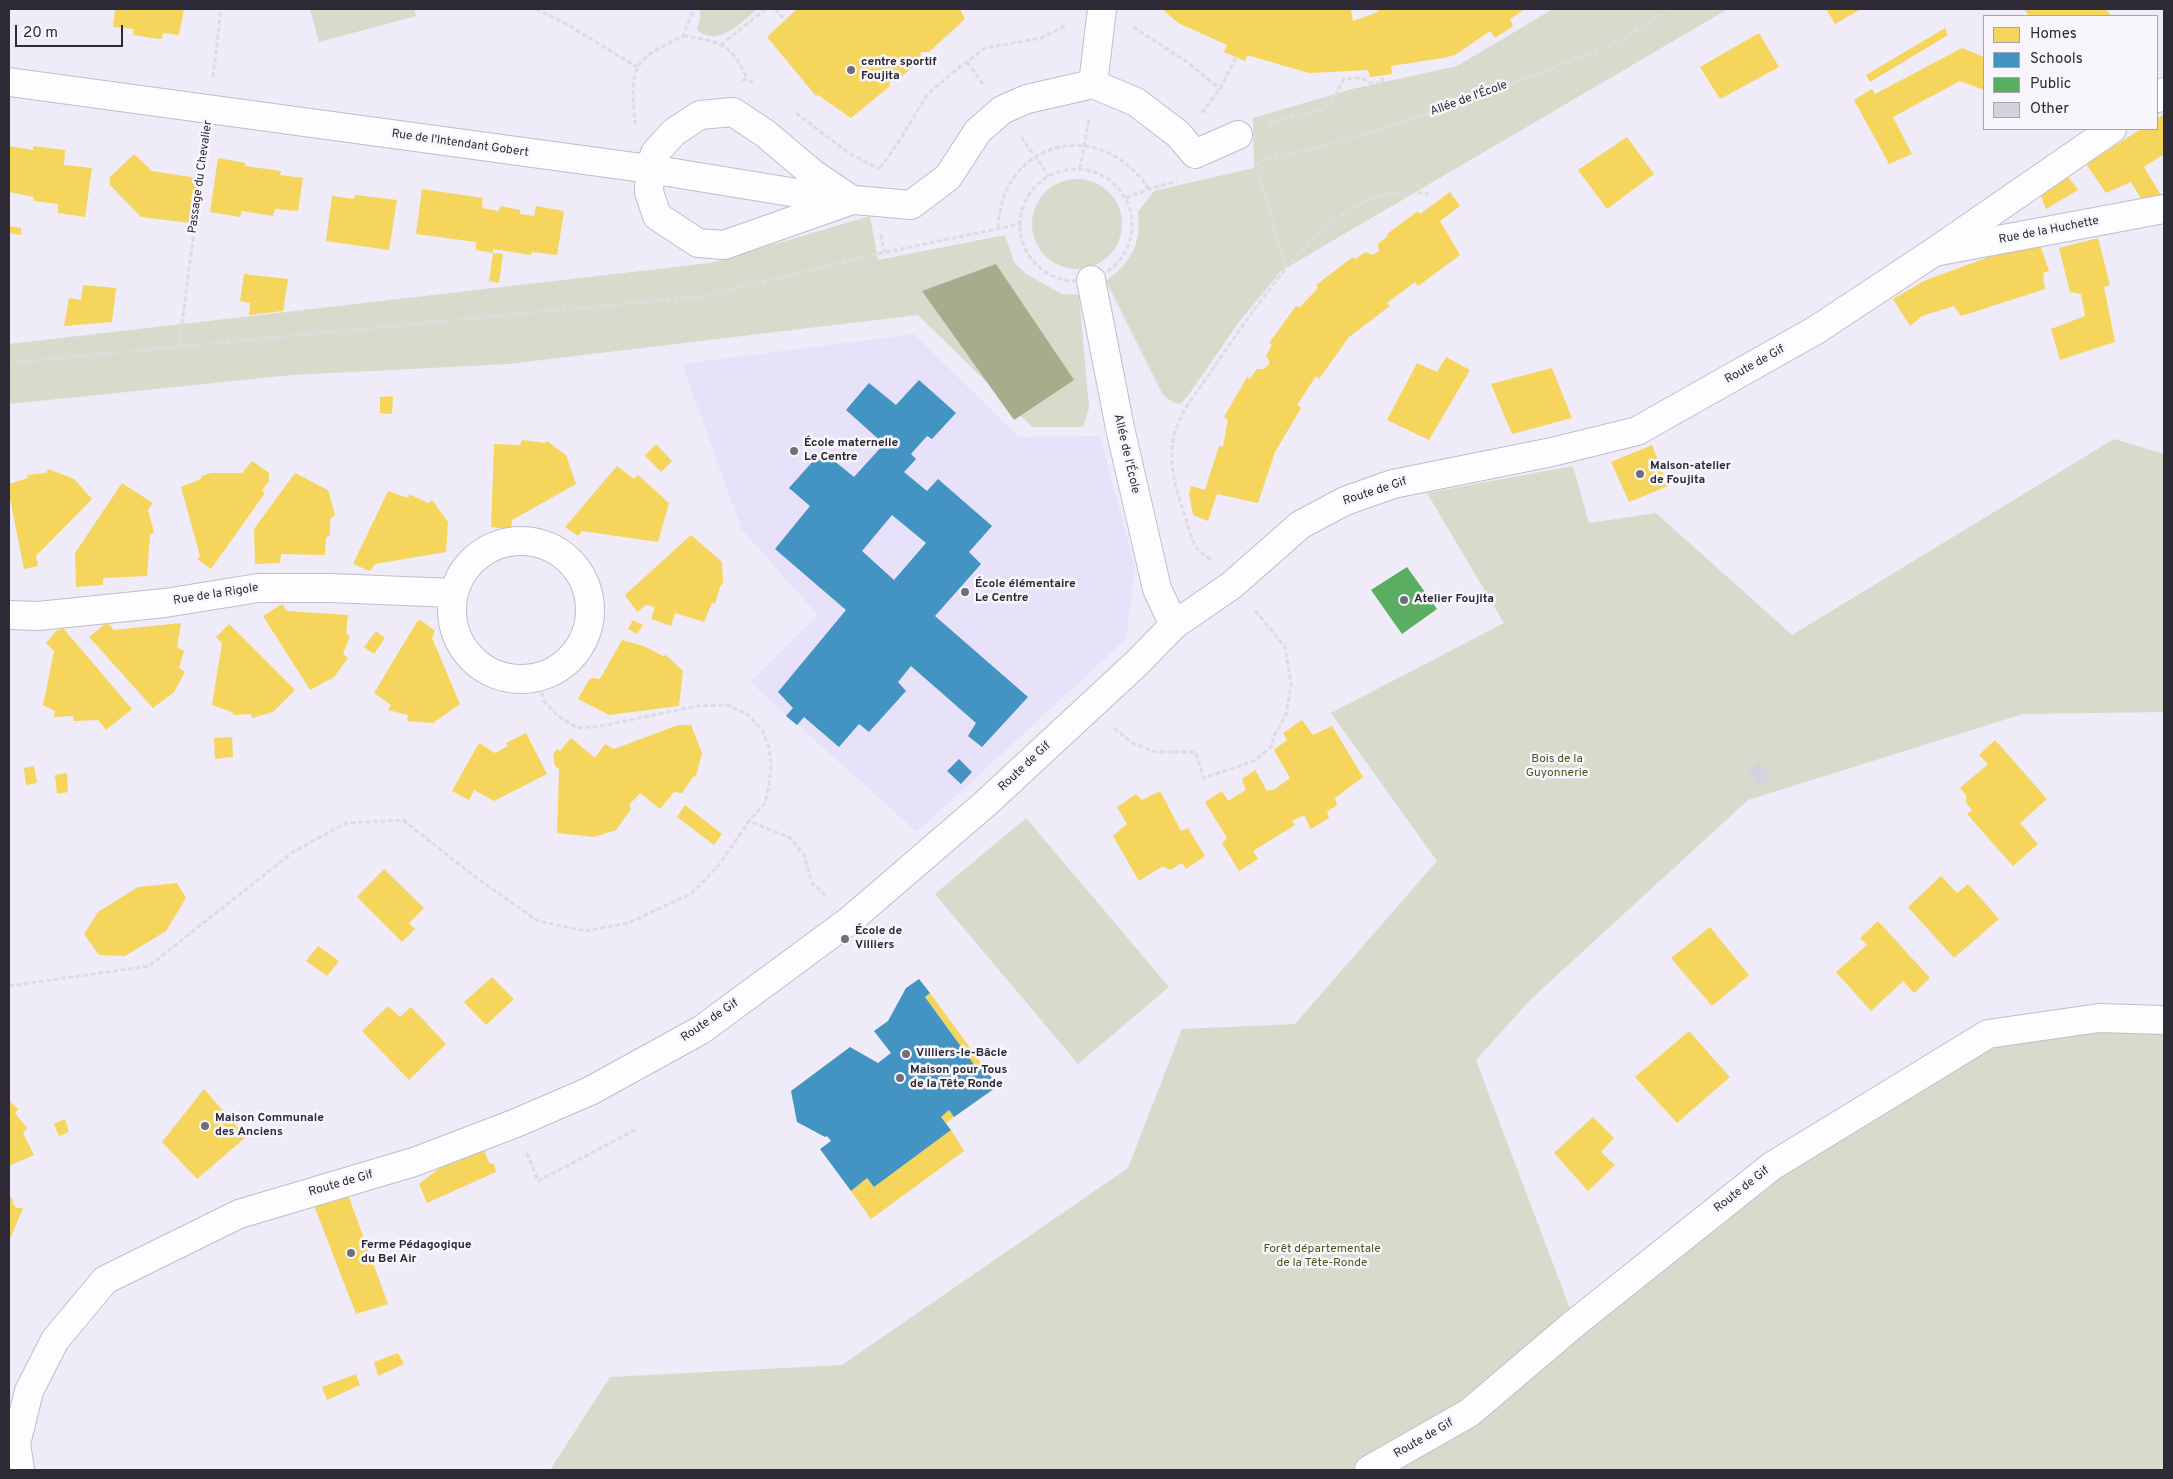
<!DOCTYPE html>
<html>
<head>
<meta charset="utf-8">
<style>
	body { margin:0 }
	#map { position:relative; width:2173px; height:1479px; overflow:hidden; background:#efebf8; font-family:Overpass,sans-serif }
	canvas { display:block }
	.frame { position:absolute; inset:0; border:10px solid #2d2a35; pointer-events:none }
	.legend { position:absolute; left:1983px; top:15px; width:175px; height:115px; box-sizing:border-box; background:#f8f6fc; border:1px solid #a7a4ac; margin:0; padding:6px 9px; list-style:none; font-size:15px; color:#2d2a35 }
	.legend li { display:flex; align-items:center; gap:10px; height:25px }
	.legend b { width:25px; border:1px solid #a7a4ac }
	.scale { position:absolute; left:15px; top:25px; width:108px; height:22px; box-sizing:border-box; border:2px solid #2d2a35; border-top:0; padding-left:6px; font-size:15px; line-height:18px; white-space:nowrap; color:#2d2a35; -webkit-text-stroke:4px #f8f6fc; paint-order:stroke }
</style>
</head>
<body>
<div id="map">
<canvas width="2173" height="1479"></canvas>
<div class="frame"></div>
<ul class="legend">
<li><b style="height:14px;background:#f6d55c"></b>Homes</li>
<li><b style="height:14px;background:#4393c3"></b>Schools</li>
<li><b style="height:14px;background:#5aae61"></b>Public</li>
<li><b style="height:14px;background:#d5d2dd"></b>Other</li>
</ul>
<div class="scale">20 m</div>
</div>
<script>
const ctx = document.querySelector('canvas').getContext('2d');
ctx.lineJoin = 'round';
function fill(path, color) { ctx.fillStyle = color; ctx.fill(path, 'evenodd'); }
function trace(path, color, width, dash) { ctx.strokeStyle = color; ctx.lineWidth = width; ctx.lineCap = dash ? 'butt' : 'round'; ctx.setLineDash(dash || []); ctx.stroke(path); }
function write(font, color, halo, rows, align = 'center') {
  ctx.font = font + ' Overpass,sans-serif'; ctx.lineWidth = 5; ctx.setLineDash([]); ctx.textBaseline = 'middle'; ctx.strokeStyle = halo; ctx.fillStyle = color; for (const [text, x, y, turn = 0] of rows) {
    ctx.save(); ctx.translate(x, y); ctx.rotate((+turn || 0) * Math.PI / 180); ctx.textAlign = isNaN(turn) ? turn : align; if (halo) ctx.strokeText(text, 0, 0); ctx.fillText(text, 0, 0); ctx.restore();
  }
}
fill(new Path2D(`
	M914,334L1019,437L1100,436L1135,568L1126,639L917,832L750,682L818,615L742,530L682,364Z`), '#e8e1fa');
fill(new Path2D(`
	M310,9H414L416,16L319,42Z
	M700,9H758C740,22 719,48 697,30L700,18Z
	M1553,9H1728L1281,271L1239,322L1187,397L1180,404L1172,402L1163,395L1106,281C1131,263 1142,243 1138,212L1154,191L1254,168L1253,118L1352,89L1457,66Z
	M1032 224a45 45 0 1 1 90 0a45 45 0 1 1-90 0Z
	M870,216L878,260L1005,235L1014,262L1026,274L1062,294L1079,295L1089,408L1083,427H1032L918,315L508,364L292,375L9,404V344L710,263Z
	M2114,439L2164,454V712L2023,714L1748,800L1530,1000L1476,1060L1575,1322L1772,1166L1988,1034L2164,1020V1470H550L610,1377L842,1365L1128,1168L1182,1029L1295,1024L1437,861L1331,713L1504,623L1427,493L1573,466L1589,523L1656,513L1792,635Z
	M1026,818L1169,987L1078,1064L935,894Z`), '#d8dacc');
fill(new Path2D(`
	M996,264L1074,380L1014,420L922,291Z`), '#a8ac8d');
fill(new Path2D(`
	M115,9H184L179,35L163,33L162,39L152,38L133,35L134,29L113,27Z
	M797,9H960L965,19L929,52H921L920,60L898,80L890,79L889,87L851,118L818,95L816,96L767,37Z
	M1162,9L1351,10L1353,21L1378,12L1377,9H1525L1510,19L1513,26L1495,38L1490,31L1455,55L1443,58L1391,66L1392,74L1370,77L1368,70L1309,73L1247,55L1245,61L1224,52L1227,45L1178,23Z
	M1826,9H1861L1835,24Z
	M2024,9H2106L2111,16H2029Z
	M1945,28L1948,35L1870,82L1866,75Z
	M1759,33L1779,67L1720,99L1700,67Z
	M1962,48L1984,57V90L1960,81L1893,117L1912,154L1889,164L1854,100L1872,89L1875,94Z
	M2164,114V154L2144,167L2162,197L2142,200L2131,182L2106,193L2086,164L2141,129H2157V119Z
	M1627,137L1654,174L1607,209L1578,170Z
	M9,146L33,150V146L65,150L64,165L92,168L85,217L58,213V204L34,201V197L9,192Z
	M134,154L152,171L197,178L191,223L141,217L110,185V177Z
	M218,158L245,163V166L281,171L280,175L303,178L298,211L275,209L273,216L242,211L240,217L210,212Z
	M2067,175L2078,190L2046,209L2040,193Z
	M422,189L483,198L482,208L499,211L500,206L520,210V214L534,216L536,206L564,211L557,255L532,252L531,255L493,249V253L476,250V242L416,234Z
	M1450,192L1460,206L1440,221L1460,255L1418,286L1415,282L1387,303L1390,306L1349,337L1319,379L1316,376L1297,405L1301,408L1275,452L1258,503L1217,494L1208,521L1193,515L1189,494L1191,486L1205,490L1219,446L1223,447L1228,419L1224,417L1247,377L1250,379L1257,369H1264L1269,364V360L1266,356L1272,345L1269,343L1296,306L1299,308L1318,288L1316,285L1353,257L1355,259L1366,252L1373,255L1379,251L1378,244L1388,236L1387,234L1418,211L1420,214Z
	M355,195L397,200L389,250L326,241L332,196L354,199Z
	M9,226L21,228V235L9,233Z
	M2098,238L2110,285L2104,287L2115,342L2060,360L2051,329L2085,316L2081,294L2070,292L2059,248Z
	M2038,239L2049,271L2043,273L2045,289L1961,316L1954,306L1922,316L1910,326L1893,299L1926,280Z
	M493,253L503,254L499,283L489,281Z
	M244,274L288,279L283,311L249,315L250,303L240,301Z
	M83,285L116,288L112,322L64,326L69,298L81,300Z
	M1446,357L1470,370L1429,440L1387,420L1417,363L1437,372Z
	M1552,368L1572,418L1512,434L1491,384Z
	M393,396L392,414L380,413V397Z
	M522,440L545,443L547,441L566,455L576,484L512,520L511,529L491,527L494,444L520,445Z
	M656,444L672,461L661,472L645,456Z
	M1652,445L1668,486L1629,502L1611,462Z
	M252,461L269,473V481L262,490L265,493L211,569L197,559L200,556L181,487L201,479V476L211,473H242Z
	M617,466L634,479L638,475L669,503L658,542L582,531L578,536L565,527Z
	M48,469L74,479L92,499L36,556L38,566L24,569L9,494V484L28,478L27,475L46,473Z
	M295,473L328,490L335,515L330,519V535L326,538L325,555L281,554L280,563L255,564L254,529Z
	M122,483L153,503L148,510L154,532L150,535L147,576L103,578V585L76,587L75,553Z
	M388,491L408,498L409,494L428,503L432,500L448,522L446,552L375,564L370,571L353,564Z
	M691,535L722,562L723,583L720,587L715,604L712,603L704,622L675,613L671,626L651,619L655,607L646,605L637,612L625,595Z
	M282,604L287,611L348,615L346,633L350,636L343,654L348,658L334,677L310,690L263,616Z
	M418,620L422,621L435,631L432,638L460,704L433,723L407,721L408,715L388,710L391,705L374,693Z
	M633,620L643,625L637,634L628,629Z
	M107,622L114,630L181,623L177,647L184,651L179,668L185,672L174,692L153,708L89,637Z
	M229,624L295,690L273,712L252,718L251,714L234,715L232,712L212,705L222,643L216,637Z
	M63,628L132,709L106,730L98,720L74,721L73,716L54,717L55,711L43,705L54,651L46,643L56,631Z
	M376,631L385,638L374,654L364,647Z
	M622,640L644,646L663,656L666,655L683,671L679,706L609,715L578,699L589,680L593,678L600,679Z
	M1302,720L1313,735L1332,726L1363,777L1335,798L1337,805L1327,812L1329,818L1311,829L1304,815L1292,821L1295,825L1253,851L1258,859L1239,871L1222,843L1227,838L1205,802L1222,791L1228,801L1246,790L1242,779L1255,770L1267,791L1275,789L1290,778L1274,750L1287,740L1283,733Z
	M678,725H691L702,753L696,776L693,777L682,793L674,792L660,809L640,793L629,805L631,809L616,830L594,837L557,833L559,769L555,766L553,754L557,749L560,751L571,738L595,758L605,744L614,749Z
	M526,733L547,774L494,801L474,790L469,800L452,791L479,743L495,753L508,746L506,743Z
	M232,737L233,757L215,759L214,738Z
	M1995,740L2047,799L2020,823L2038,844L2013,866L1967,814L1972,810L1966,803V795L1960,788L1988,764L1979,755Z
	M34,766L37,783L26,785L24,768Z
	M67,773L68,792L57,794L55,775Z
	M1160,791L1181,831L1188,828L1205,856L1186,869L1182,863L1170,870L1163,866L1139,881L1113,836L1127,824L1117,807L1136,794L1142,800Z
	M685,805L722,834L714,845L677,817Z
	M384,869L424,908L409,923L415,929L402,942L357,897Z
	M1941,876L1957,893L1968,884L1999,919L1954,958L1908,907Z
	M177,883L186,898L166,931L125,956L99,955L84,934L98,912L138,887Z
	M1878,921L1930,978L1914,993L1903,981L1871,1011L1836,972L1867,945L1860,938Z
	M1710,927L1749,975L1712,1006L1671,958Z
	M318,946L339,961L327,976L306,961Z
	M492,977L514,999L486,1025L464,1002Z
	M930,993L984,1067L978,1070L925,997Z
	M388,1006L400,1017L411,1007L446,1044L409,1080L362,1031Z
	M1689,1031L1730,1077L1677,1123L1635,1077Z
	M204,1089L246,1137L197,1179L162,1142Z
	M9,1101L18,1109L15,1113L27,1128L23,1133L34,1155L9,1166Z
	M949,1110L954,1117L946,1123L941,1117Z
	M1593,1117L1614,1138L1601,1152L1615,1165L1588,1191L1554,1153Z
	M65,1119L69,1132L59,1136L54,1124Z
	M951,1130L964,1151L871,1219L851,1191L867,1178L874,1187Z
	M482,1144L489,1163L494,1164L496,1172L427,1203L419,1184L449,1161Z
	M347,1192L388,1304L356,1314L313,1203Z
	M12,1197L13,1204L16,1208H23L9,1241V1199Z
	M398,1353L404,1364L378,1376L374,1362Z
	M356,1374L360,1385L327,1400L322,1387Z`), '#f6d55c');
fill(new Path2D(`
	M919,380L956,413L932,439L927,436L911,454L916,459L904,472L927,491L938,479L992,526L969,552L981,564L935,616L1028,697L982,747L968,736L976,723L911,666L898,682L906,691L869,732L859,724L839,747L804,717L797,725L786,716L793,708L778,692L846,610L775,549L810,506L789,488L822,451L854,477L884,444L846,410L869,383L896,405ZM892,515L926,543L894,580L862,551Z
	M959,759L972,772L961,784L947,771Z
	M919,979L930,993L925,997L978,1070L984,1067L998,1086L954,1117L949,1110L941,1117L951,1130L874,1187L867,1178L851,1191L820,1149L831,1141L827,1136L825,1137L797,1122L791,1091L850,1047L878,1063L891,1053L874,1031L888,1021L906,988Z`), '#4393c3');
fill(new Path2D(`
	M1407,567L1437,609L1402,634L1371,590Z`), '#5aae61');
fill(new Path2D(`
	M1759,762L1772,776L1760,787L1747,773Z`), '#d5d2dd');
const pedestrian = new Path2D(`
	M1091,280L1120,428L1157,589L1174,625`);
const minor = new Path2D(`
	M9,82L650,169L821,197L911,205L948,177L978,131L1002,110L1027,99L1093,84L1136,102L1178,134L1195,154L1238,135
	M1093,84L1102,9
	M733,112L766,134L812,173L852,200L724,245L698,243L657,216L649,192L650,169L655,153L674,132L700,115Z
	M1934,252L2164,209
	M452 610a69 69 0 1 1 138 0a69 69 0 1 1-138 0Z
	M9,615L38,616L165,603L258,588H330L453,593`);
const tertiary = new Path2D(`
	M2157,98L2164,92
	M20,1470L16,1444L29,1391L55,1340L105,1280L239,1214L414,1162L516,1123L590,1091L701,1030L849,921L985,804L1137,663L1174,625L1232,585L1300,525L1345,501L1393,484L1552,452L1637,431L1816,330L1934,252L2112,129
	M1369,1470L1469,1413L1575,1323L1772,1166L1988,1034L2099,1018L2164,1020`);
trace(pedestrian, '#c0bdc8', 30);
trace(minor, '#c0bdc8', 30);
trace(tertiary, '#c0bdc8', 30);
trace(new Path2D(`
	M536,9L563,22L637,67
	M775,9L786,21
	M1133,27L1187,62L1220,89
	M683,36C717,40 733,44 747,79
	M721,45L765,9
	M967,62L983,84
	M213,77L221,9
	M742,80L747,79L754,84
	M796,113L850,154L880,169
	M1202,113L1221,87L1236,57
	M1268,123L1325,108L1332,102L1344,79L1362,78L1370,83H1383L1382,75
	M635,125C631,67 628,63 683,36L694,9
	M1021,137L1049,176
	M1259,161L1332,144L1463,103L1616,43L1671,9
	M1256,162L1286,270
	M880,168L900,140L927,95L952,73L985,48L1041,38L1067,25
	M1020 225a56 56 0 1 1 112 0a56 56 0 1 1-112 0Z
	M1080,169L1089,118
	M1126,198L1149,189L1177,181
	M998,228C1002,140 1099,115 1149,189
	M881,234L884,252
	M179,346L206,141
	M9,363L705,296L863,257L1020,224
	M1211,559C1194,553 1191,535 1186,520C1177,491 1167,465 1174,435C1181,409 1200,389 1214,367C1250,315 1307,227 1366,201C1390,191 1403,191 1429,194
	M538,678L544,701L558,716L577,728L601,726L697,706L727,705L747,714L762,730L769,747L771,766L769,785L765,803L749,821
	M1114,728L1134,744L1156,752H1195L1204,778L1254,761L1273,745V738L1286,715L1291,684L1285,647L1254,609
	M9,986L149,966L293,852L346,823L403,820L474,876L538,921L585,931L629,923L692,893L719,865L749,821L790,838L804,855L812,883L827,897
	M527,1153L538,1181L637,1129`), '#dddde0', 3, [5, 2.5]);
trace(pedestrian, '#fdfcfe', 28);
trace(minor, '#fdfcfe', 28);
trace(tertiary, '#fdfcfe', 28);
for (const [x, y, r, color] of [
	[851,70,5,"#716e79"],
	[794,451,5,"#716e79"],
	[1640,474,5,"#716e79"],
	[965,592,5,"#716e79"],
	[1404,600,5,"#716e79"],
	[845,939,5,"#716e79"],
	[906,1054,5,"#716e79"],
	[900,1078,5,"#716e79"],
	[205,1126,5,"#716e79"],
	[351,1253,5,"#716e79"]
]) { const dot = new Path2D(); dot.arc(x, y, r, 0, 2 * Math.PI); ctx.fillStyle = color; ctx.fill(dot); trace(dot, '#f8f6fc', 2); }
write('bold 12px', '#2d2a35', '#f8f6fc', [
	["centre sportif",861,63],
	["Foujita",861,77],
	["École maternelle",804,444],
	["Le Centre",804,458],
	["Maison-atelier",1650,467],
	["de Foujita",1650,481],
	["École élémentaire",975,585],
	["Le Centre",975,599],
	["Atelier Foujita",1414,600],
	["École de",855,932],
	["Villiers",855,946],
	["Villiers-le-Bâcle",916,1054],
	["Maison pour Tous",910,1071],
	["de la Tête Ronde",910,1085],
	["Maison Communale",215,1119],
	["des Anciens",215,1133],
	["Ferme Pédagogique",361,1246],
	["du Bel Air",361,1260]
], 'left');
write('12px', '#2d2a35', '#f8f6fc', [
	["Allée de l'École",1469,99,-20],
	["Rue de l'Intendant Gobert",460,144,8],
	["Passage du Chevalier",201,177,-82],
	["Rue de la Huchette",2049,231,-11],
	["Route de Gif",1755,365,-29],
	["Allée de l'École",1126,454,77],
	["Route de Gif",1375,492,-18],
	["Rue de la Rigole",216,595,-9],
	["Route de Gif",1025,767,-43],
	["Route de Gif",710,1021,-34],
	["Route de Gif",341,1184,-16],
	["Route de Gif",1742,1190,-38],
	["Route de Gif",1424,1439,-30]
]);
write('12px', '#4e551c', '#f8f6fc', [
	["Bois de la",1557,760],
	["Guyonnerie",1557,774],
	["Forêt départementale",1322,1250],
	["de la Tête-Ronde",1322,1264]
]);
</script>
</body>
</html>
